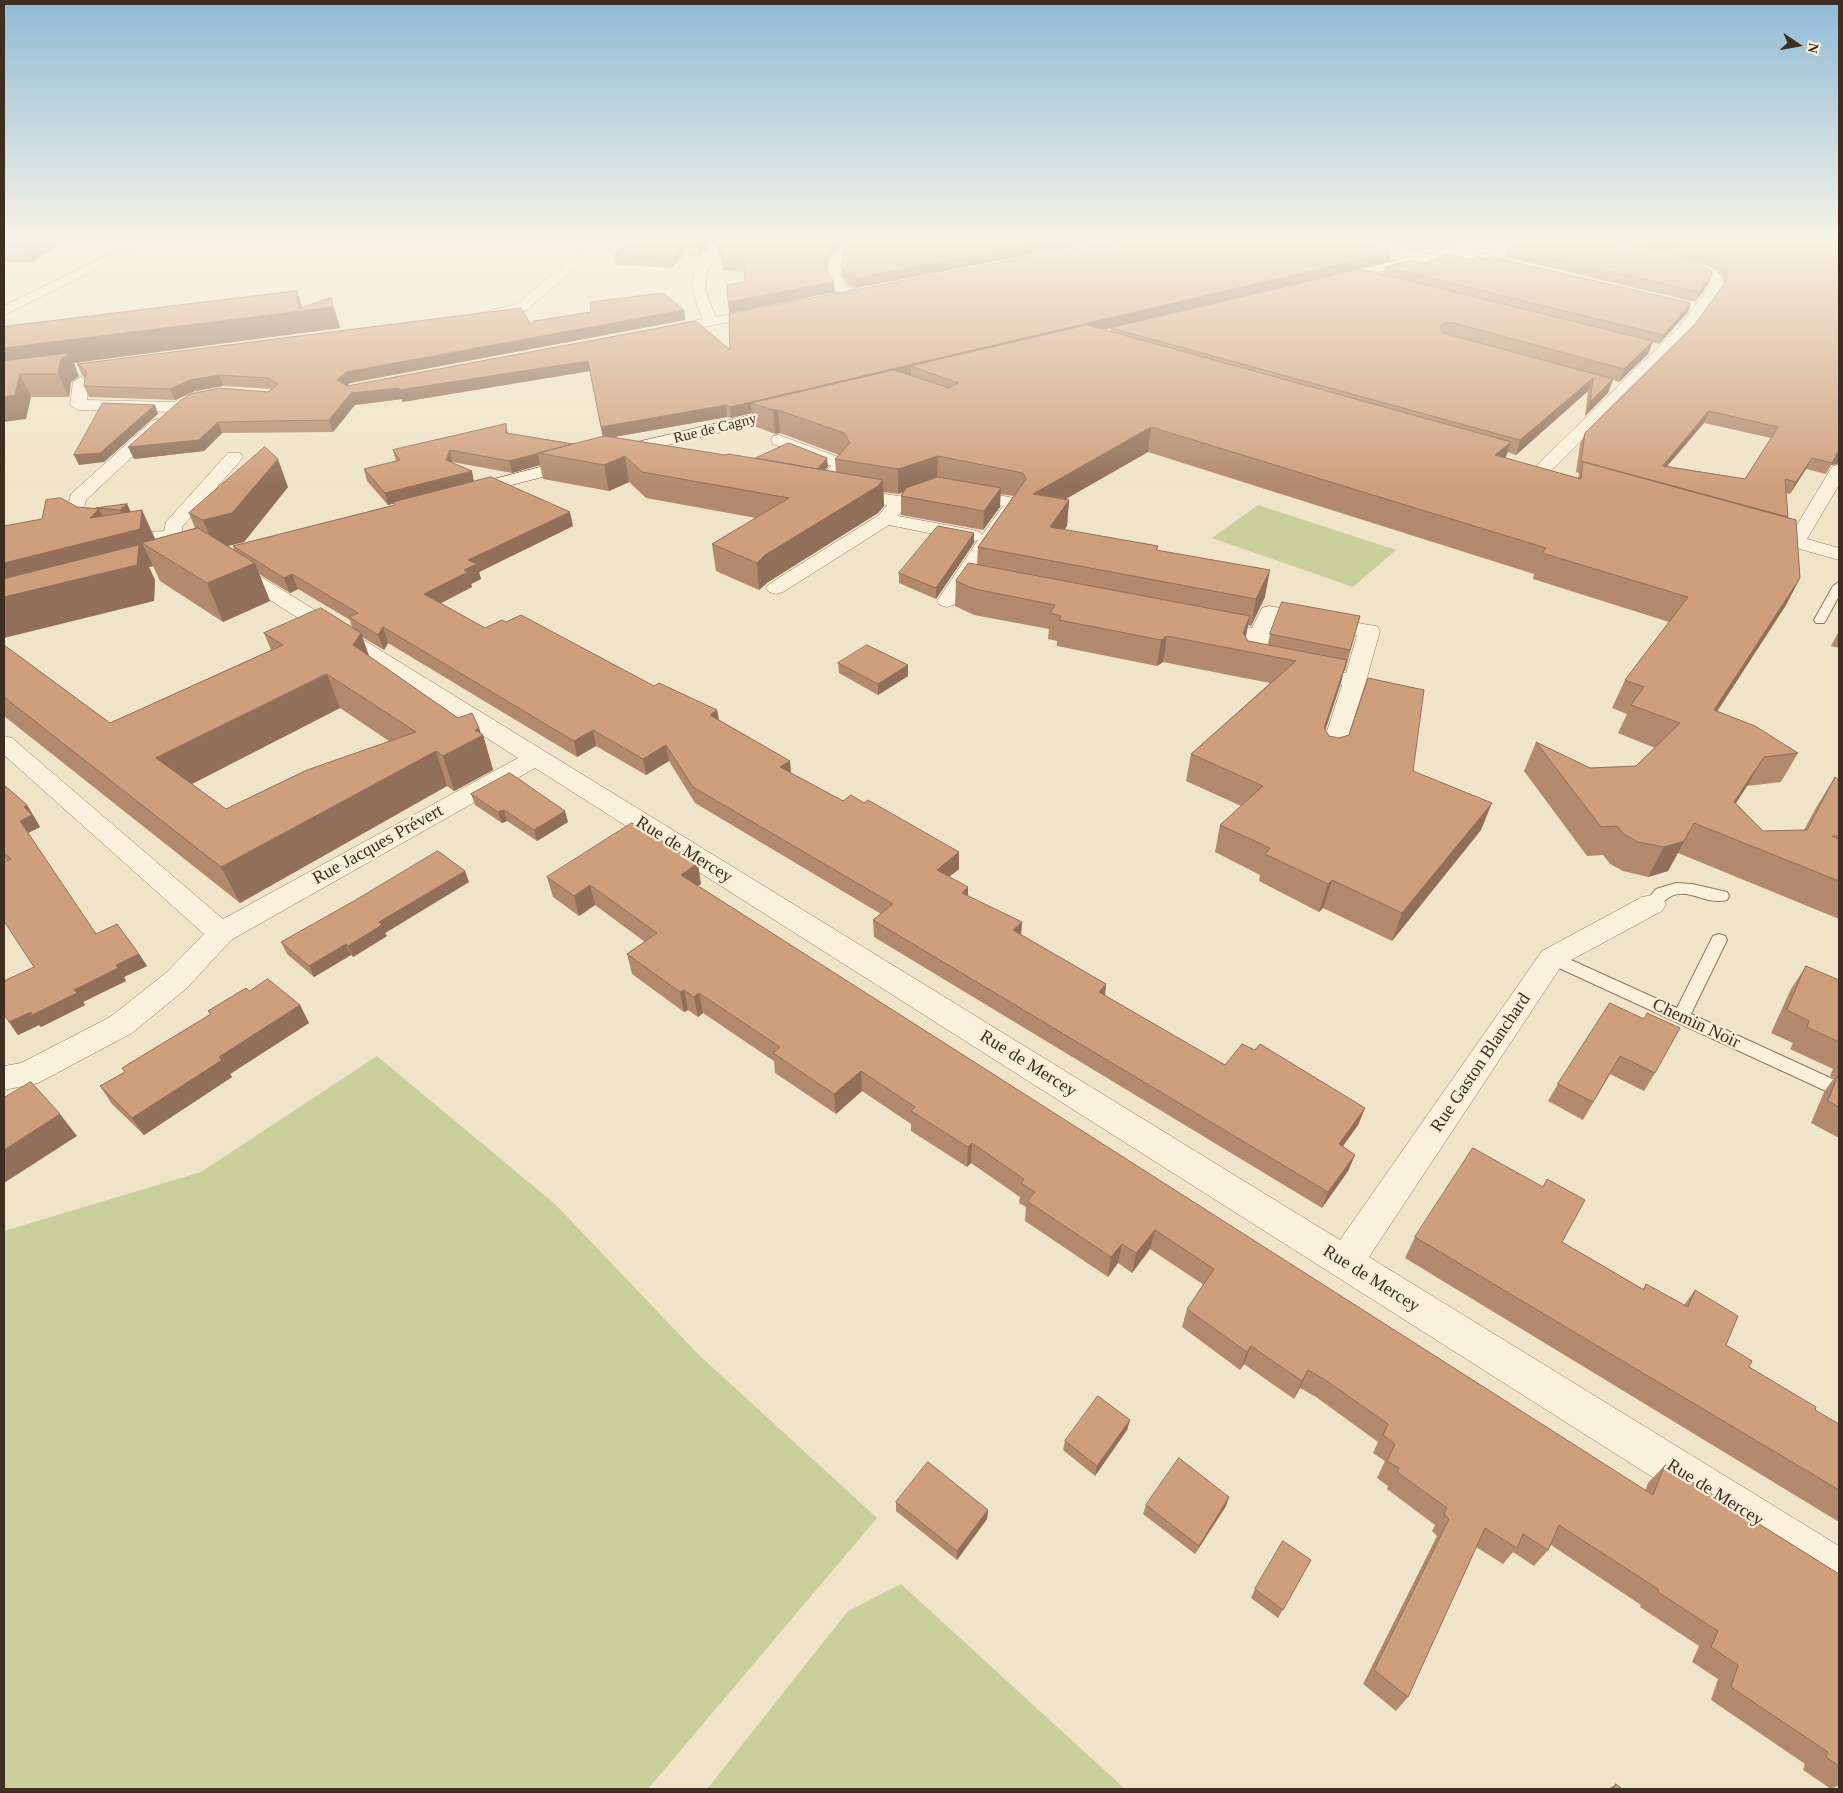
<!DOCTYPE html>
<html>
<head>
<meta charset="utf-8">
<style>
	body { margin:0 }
	#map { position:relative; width:1843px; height:1793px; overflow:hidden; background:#f0e4c8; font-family:Georgia,serif }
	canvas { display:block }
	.frame { position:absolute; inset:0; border:5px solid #3d2e20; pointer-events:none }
	.north { position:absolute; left:1773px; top:20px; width:50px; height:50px; -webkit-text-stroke:4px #f7eed8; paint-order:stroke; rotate:102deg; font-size:14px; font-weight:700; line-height:20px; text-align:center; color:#3d2e20 }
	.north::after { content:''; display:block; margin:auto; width:18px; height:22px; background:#3d2e20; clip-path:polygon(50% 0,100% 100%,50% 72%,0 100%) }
</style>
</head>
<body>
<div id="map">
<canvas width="1843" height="1793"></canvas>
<div class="frame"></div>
<div class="north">N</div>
</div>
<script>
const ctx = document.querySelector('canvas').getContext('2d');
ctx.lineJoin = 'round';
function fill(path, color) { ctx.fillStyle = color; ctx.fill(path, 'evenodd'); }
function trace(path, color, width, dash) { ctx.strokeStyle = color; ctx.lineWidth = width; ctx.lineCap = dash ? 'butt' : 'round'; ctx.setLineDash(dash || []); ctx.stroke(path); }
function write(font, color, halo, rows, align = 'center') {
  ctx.font = font + ' Georgia,serif'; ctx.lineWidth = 4.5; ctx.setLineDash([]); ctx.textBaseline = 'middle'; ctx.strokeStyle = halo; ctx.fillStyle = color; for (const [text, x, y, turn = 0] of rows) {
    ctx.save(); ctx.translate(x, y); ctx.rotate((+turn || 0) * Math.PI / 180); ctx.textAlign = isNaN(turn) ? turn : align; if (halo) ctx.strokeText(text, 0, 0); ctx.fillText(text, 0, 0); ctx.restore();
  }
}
fill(new Path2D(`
	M1258,505L1396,550L1353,587L1212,538Z
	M377,1056L555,1204L698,1354L877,1518L648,1789H4V1231L201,1172Z
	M901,1584L1125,1789H707L848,1611Z`), '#c9cf9b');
fill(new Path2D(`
	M1368,237H1487L1418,252Z`), '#bfc49a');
const lane = new Path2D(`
	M1839,582V596L1826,620L1824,623H1816L1814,620L1833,586Z
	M1676,883L1692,884L1727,892L1729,896L1727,900C1701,907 1681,877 1658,908H1646L1644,904L1656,889Z
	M1719,934L1725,936L1727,940L1691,1014L1839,1082V1097L1546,962L1543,958L1546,954L1552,952L1558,954L1677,1008L1713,936Z`);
const street = new Path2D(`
	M145,237H160L4,315V306Z
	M597,237H610L527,310L481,321L474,317L476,314L517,304Z
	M719,237H731C706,271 696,273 716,317L766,307L773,311L766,315L663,335L658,334L656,331L658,328L703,319C686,281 690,267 719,237Z
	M847,237H859L842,261L840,277L846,285L861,294L854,298L836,291L827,277L830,261Z
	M1350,237H1367L1427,255L1429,258L1427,261H1419L1352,240Z
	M1455,247L1518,262L1520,265L1514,269L1451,254L1449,251L1451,248Z
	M1677,255L1718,270L1723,279V287L1690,332L1549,473H1537L1534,469L1537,465L1680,326L1709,287L1711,279L1708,276L1673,262L1671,259Z
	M81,377L89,382L87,400L174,402L182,397L208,388L216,393L214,396L178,412L78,410L70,405L73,382Z
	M158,419L164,421L166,424L164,427L86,500C85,504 83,511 85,515C93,537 145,532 164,531L166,522L228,453H240L243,457L240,461L182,527L183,534L205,547L208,551L205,555H191L170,543L124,544L92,538L76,531L66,514L71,494L152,421Z
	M779,435L844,459L849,467L826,493H814L811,489L831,466L773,444L771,440L773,436Z
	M1839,465V485L1807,539L1839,548V560L1754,536L1752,532L1754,528L1761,526L1791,535L1830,470L1833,466Z
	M937,483L1014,498L1020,499L1023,503L973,576L987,579L990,583L987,587L980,589L967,586L954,605L947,607L940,605L937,601L978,540L973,542L889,525L783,592L776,594L769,592L766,588L769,584L879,515L887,505L840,497L837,493L840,489L846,488L898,496ZM938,494L1003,506L982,535L980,532L973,530L898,516L905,506Z
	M233,562L240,564L1340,1240L1542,951L1642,897L1652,895L1662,897L1666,904L1662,911L1562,965L1369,1257L1839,1546V1593L1824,1586L535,768L231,940L187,988L132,1033L38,1083L4,1090V1066L21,1063L110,1017L167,972L204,934L4,755V736L12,738L223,919L518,758L226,572L223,568L226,564Z
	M1269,606L1369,625L1377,626L1380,631L1366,681L1340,761L1331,763L1322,761L1319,756L1342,685L1243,665L1240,660L1247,640L1201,630L1197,626L1201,622L1208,620L1252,628L1262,608ZM1276,620L1357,635L1346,673L1263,656Z`);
const secondary = new Path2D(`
	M1502,237H1522L1516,241L1332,283L1326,279L1332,275Z
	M790,406L798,411L796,414L618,457L612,456L609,452L612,448Z
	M579,457L585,458L588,462L585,466L465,497L459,496L456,492L459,488Z`);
trace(lane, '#8d765c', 2);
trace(street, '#8d765c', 1);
trace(secondary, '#6f573f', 1);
fill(lane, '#faf1dc');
fill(street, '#faf1dc');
fill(secondary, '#faf1dc');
fill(new Path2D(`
	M4,237H69L33,262H4Z
	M717,237L700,256L683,255L672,268L616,265L615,255Z
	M1123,237L856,288L847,284L842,276V267Z
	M1600,237H1839V464L1831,465L1826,474L1806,469L1790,494L1786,493L1788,517L1800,578L1786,605L1717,711L1798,753L1781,782L1747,786L1736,803L1763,831L1804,830L1817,806L1835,777L1839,780V919L1678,853L1668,871L1648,877L1623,871L1610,864L1603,855L1587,856L1524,771L1536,742L1590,768L1636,766L1655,748L1618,733L1627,714L1612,708L1625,680L1669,622L1533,579L1534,574L1148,452L1065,499L1069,500L1067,526L1064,530L1158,546L1157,550L1265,597L1251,626L1248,625L1245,637L1248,641L1268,645L1270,634L1360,616L1345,671H1344L1325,730L1329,736L1413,771L1481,830L1392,941L1323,908L1319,912L1259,881L1260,875L1215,852L1220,825L1241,806L1186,781L1191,754L1270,683L1163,662L1157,666L1057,646V641L1048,639L1049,629L974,615L955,606L956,581L977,565L978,547L1014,496L1000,494V507L983,530L901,515V496L903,492L898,494L883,492L884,506L878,513L768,582L759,590L716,571L712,544L756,518L646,498L629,482L609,491L543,479L540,465L512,473L452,462L474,482L573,526L479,572L481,579L471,584L472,587L440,603L485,628L654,686L717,710L719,720L790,761L791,773L843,801L864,803L959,852V869L949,877L968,896L1021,935L1106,984L1105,996L1225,1065L1365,1108L1358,1125L1343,1146L1355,1155L1348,1171L1322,1208L874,937L873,920L881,914L695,803L669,761L646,775L596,746L577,757L388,643L384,650L362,637L369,657L458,718L479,728L481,733L483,735L493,770L454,791L447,786L240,903L4,716V645L110,723L271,650L264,633L352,628L350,620L298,589L290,593L259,574L270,601L223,622L160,581L153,566L149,567L155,580L154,601L42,519L77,507L96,509L127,504L131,512L155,539L195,528L189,513L288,487L244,542L228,546L234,550L233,546L395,505V503L388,505L367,481L364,469L396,461L393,450L506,424L508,433L573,444L603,437L590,371L402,402V399L355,405L333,432L222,433L204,451L134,459L268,392L271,389L223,386L195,391L175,400L89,397L84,386L85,378L82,375L77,364L531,325L684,310L685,320L350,383L347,386L730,350L1391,252L1389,262L1161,316L1383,274L1385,267L1471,260L1691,303L1688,312L1659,344L1653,342L1648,354L1619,382L1613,380L1608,393L1585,416L1588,391L1516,455L1507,452L1505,458L1578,478L1579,473L1576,472L1580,444L1585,433L1696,323L1724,284V278L1713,268L1674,252L1657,248L1711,277L1707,286L1695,302L1505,257L1508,248L1631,243ZM1111,328L1110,331L1104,330ZM752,413L754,426L775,434L780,433L839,455L835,459L836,472L825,470L828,467L756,458L725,455L613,437L727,417L731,418ZM1704,423L1771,438L1745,479L1667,466ZM340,708L389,741L226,809L192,784Z
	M717,248L828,261L827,271L835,292L729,313L745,282L744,272L724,271L721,257H718Z
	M297,291L302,308L337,319L340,328L74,363L79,376L71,382L69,397H31L26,419L4,327Z
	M974,543L936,599L899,583V573Z
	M1839,631V648L1831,646Z
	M838,663L908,665V676L878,695L839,673Z
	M4,785L27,805L35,818L40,827L28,833L96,934L139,954L147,966L124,977L126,981L83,1002L85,1005L41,1027L39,1025L18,1035L9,1022L34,967L7,861L4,858Z
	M471,794L568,822L537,841L507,821L502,823L475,805Z
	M547,877L701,884L697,886L1645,1491L1648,1483L1665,1465L1839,1574V1785L1831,1789L1803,1770L1805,1764L1711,1700L1718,1679L1692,1662L1699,1646L1640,1607L1641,1605L1551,1545L1548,1550L1534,1566L1513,1552L1503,1564L1476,1547L1408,1697L1396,1711L1363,1684L1437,1536L1432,1531L1435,1525L1387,1489L1388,1486L1377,1478L1385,1461L1373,1453L1378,1442L1316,1397L1300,1388L1294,1399L1244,1364L1240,1370L1182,1327L1187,1309L1204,1285L1150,1249L1132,1273L1118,1263L1108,1277L1025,1221L1026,1207L1019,1203L1020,1197L971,1163L967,1167L911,1131V1124L862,1091L836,1114L775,1073L774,1061L703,1013L698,1017L688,1010L684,1012L632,974L627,954L645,942L595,905L579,916L553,897Z
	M469,882L385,933L387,936L353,957L351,955L314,977L287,954L281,942Z
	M1806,966L1839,984V1138L1811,1123L1824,1092L1834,1078L1830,1076L1833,1069L1790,1049L1793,1043L1771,1033L1791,989Z
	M249,991L300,1005L309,1023L230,1074L232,1077L144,1135L112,1104L100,1086L125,1072L210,1015L208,1011Z
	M1610,1003L1655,1073L1644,1091L1610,1074L1583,1120L1548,1101L1558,1084Z
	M1415,1237L1562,1242L1643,1289L1646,1284L1684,1305L1695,1290L1726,1345L1749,1367L1815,1410L1839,1424V1522L1405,1258Z
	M1130,1420L1127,1430L1095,1476L1063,1450L1065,1441Z
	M896,1502L988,1510L987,1519L957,1560L896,1511Z
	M1146,1505L1226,1506L1195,1554L1143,1514Z
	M1311,1560L1278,1618L1251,1598L1255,1589Z
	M1616,1784L1622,1789H1608Z`), '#b2896c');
fill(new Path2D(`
	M36,237H69L33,262L25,244Z
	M708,237H717L700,256L699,247Z
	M839,237H846L828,261L825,278V268L828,251Z
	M1075,237H1123L856,288V278Z
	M682,246L683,255L672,268L671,258Z
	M1391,252L1389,262L927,372L911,366V376L751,403L752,413L731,418L730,407Z
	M1711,277L1707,286L1695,302L1699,292Z
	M834,282L835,292L729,313L728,302Z
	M297,291L303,310L331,297L340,328L74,363L79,376L71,382L69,397L58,374L4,372V348Z
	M1691,303L1688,312L1659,344L1663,335Z
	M684,310L685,320L350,383L340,391L337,380L346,372Z
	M1653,341L1648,354L1619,382L1624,369Z
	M588,361L590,371L402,402V399L355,405L333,432L329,420L351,393Z
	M20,374L31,397L26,419L4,422V397Z
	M219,375L223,386L195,391L175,400L170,389L190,380Z
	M1593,378L1588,391L1516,455L1520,440Z
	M1613,379L1608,393L1585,416L1590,402Z
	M155,405L158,414L104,462L79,465L74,455Z
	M726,405L727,417L603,439L601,427Z
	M773,410H778L780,433L775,434Z
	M1709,411L1704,423L1658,477L1663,466Z
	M218,422L222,433L204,451L134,459L128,447Z
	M1151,427L1148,452L1031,519L1033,494Z
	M1511,442L1503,466L1495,455Z
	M450,450L452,462L450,471L446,460Z
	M1837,453H1839V463L1831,465L1826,474Z
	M538,454L540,465L512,473L509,461Z
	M625,456L629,482L609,491L604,465Z
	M938,456L937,481L898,494V469Z
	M827,458L828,467L816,480V471Z
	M1812,458L1806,469L1790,494L1796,482Z
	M278,459L288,487L244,542L215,549L203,520Z
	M472,471L474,482L388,505L385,493Z
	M883,480L884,506L878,513L768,582L759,590L757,563L765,555Z
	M1001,488L1000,507L983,530L984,511Z
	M1069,500L1067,526L1048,553L1050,527Z
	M127,504L136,523L129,530L120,510Z
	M99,509L112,536L142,510L158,545L142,543L153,566L149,567L155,580L154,601L4,638V563L90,518Z
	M570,512L573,526L479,572L481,579L471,584L472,587L428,610L424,594L464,570L468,560Z
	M974,533V543L936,599V588Z
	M255,563L270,601L223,622L207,583Z
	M1270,570L1265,597L1251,626L1256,599Z
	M292,574L298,589L290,593L284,578Z
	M1800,578L1786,605L1700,738L1714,710Z
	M1250,616L1245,641L1243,633Z
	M383,627L388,643L384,650L378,635Z
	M361,633L373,667L353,645Z
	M1167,636L1163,662L1157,666L1161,640Z
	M1347,660L1340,686L1317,755L1324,728Z
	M908,665V676L878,695V684Z
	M327,674L340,708L174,793L156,758Z
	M717,710L720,726L710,715Z
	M479,728L481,735H483L493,770L454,791L443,756L475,730Z
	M593,730L596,746L577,757L574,741Z
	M666,745L669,761L646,775L643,759Z
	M436,751L447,786L240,903L221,867Z
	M1764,757L1747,786L1718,831L1734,802Z
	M790,761L791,777L780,767Z
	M1492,803L1481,830L1392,941L1402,913Z
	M27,805L40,827L28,833L20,821L24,807Z
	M504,810L507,821L502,823L498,812Z
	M565,811L568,822L537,841L534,830Z
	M1694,823L1668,871L1648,877L1664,847Z
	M959,852V869L937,886V870Z
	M698,863L701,884L684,895L681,875Z
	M465,871L469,882L385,933L387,936L353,957L348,946L379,922Z
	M1332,880L1323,908L1319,912L1328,884Z
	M590,885L595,905L579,916L574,896Z
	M968,887V904L962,893Z
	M1022,922L1021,939L1013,930Z
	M346,944L351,955L314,977L309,966Z
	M139,954L147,966L124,977L126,981L83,1002L85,1005L41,1027L39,1025L18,1035L9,1022L116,965Z
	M1106,984L1104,1001L1099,992Z
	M684,990L688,1010L684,1012L680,992Z
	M699,993L703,1013L698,1017L694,997Z
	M300,1005L309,1023L230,1074L232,1077L144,1135L132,1118L219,1057Z
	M861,1071L862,1091L836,1114L834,1094Z
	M1365,1108L1358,1125L1333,1160L1339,1144Z
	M60,1114L77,1136L4,1183V1150Z
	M972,1143L971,1163L967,1167L968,1147Z
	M1355,1155L1348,1171L1322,1208L1328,1192Z
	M1155,1230L1150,1249L1132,1273L1136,1253Z
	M1122,1244L1118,1263L1108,1277L1111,1257Z
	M1251,1346L1244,1364L1240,1370L1247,1352Z
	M1308,1370L1300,1388L1294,1399L1302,1381Z
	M1130,1420L1127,1430L1095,1476L1097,1466Z
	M1229,1497L1226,1506L1195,1554L1199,1546Z
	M988,1510L987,1519L957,1560V1551Z`), '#916f58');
const building = new Path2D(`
	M4,237H36L25,244H4Z
	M636,237H708L699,247L682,246L671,258L615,255Z
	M725,237H839L828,251L825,268L834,282L728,302L727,285L745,282L744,262L723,261L720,248H717Z
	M854,237H1075L856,278L847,274L842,267L843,252Z
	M1133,237H1342L1391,252L730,407L726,405L601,427L588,361L399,390V388L351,393L329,420L218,422L199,440L128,447L181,400L191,394L219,388L268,392L278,384L268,378L219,375L190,380L170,389L84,386L86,371L77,364L521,308L531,325L534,321L591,312L590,302L663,293L684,310L346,372L337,380L347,386L696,321L730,350L729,314Z
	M1531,237H1594L1648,246L1684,256L1712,271L1711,277L1699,292L1508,248Z
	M1649,237H1839V453H1837L1832,463L1812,458L1796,482L1785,479L1788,517L1581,461L1585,433L1696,323L1728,278V268L1717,258L1678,242ZM1709,411L1778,427L1745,479L1663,466Z
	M1447,254L1471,260L1477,256L1487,259L1491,257L1691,303L1663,335L1385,267L1412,260L1424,264Z
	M1361,269L1653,341L1624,369L1454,323H1443L1440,327L1443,333L1613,379L1590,402L1593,378L1520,440L1111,328Z
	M297,291L299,309L331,297L333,307L4,348V327Z
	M1087,325L1511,442L1495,455L1581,479L1583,462L1796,520L1800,578L1714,710L1755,726L1798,753L1764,757L1734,802L1763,831L1807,830L1835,777L1839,780V836H1832L1839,839V881L1694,823L1684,841L1664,847L1638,842L1624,834L1617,826L1601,827L1536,742L1590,768L1636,766L1680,723L1631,705L1644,687L1625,680L1688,597L1542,553L1546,548L1151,427L1033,494L1069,500L1050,527L1158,546L1156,550L1270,570L1256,599L978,547L1026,479L1023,473L938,456L898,469L835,459L850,443L844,433L778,410H773L751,403L894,370L949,388L958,383L911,366Z
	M69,353L61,359L58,374H20L15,395L4,397V361Z
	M103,403L155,405L100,453L74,455Z
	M506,424V433L573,444L509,461L450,450L446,460L472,471L385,493L364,469L400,460L393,450Z
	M605,436L725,455L729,454L883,480L878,486L765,555L757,563L712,544L789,498L642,472L625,456L604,465L538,453Z
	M789,443L827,458L817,469L756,458Z
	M265,447L278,459L232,513L203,520L189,513Z
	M491,477L570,512L468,560L477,564L464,570L468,572L424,594L485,628L502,620L506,622L521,615L654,686L659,683L717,710L710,715L790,761L780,767L843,801L851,795L864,803L868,800L959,852L937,870L968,887L962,893L1022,922L1013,930L1106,984L1099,992L1225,1065L1242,1044L1255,1050L1260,1044L1365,1108L1339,1144L1355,1155L1328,1192L873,920L893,904L693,787L666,745L643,759L593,730L574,741L383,627L378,635L349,617L358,613L292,574L284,578L233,546L395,505L394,502Z
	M938,477L1001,488L984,511L901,496L906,488Z
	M61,498L77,507L99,509L90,518L142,510L140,529L4,563V526L42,519L46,500Z
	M127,504L120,510L96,508Z
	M938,526L974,533L936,588L899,573Z
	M198,528L255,563L207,583L142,543Z
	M139,545L137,565L4,597V579Z
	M969,563L1250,616L1243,633L1248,641L1347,660L1324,728L1329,736L1339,738L1349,735L1368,678L1424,690L1413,771L1492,803L1402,913L1332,880L1328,884L1265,854L1270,848L1220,825L1263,786L1191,754L1296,661L1167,636L1161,640L1059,620L1061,616L1050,613L1055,605L975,589L956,581Z
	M1282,602L1360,616L1350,650L1270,634Z
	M321,608L361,633L353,645L458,718L472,713L479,728L475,730L483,735L443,756L436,751L221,867L4,697V645L110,723L283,645L264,633ZM327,674L416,732L307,770L226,809L156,758Z
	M867,645L908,665L878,684L838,663Z
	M510,773L565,811L534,830L504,810L498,812L471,794Z
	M4,785L27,805L24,807L32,815L20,821L96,934L117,924L139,954L116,965L118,968L74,990L77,993L32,1015L31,1012L9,1022L4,1014V981L34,967L4,921V862L11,859L4,853Z
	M632,823L698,863L681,875L1653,1495L1665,1465L1839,1574V1766L1826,1757L1828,1752L1731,1687L1738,1665L1711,1647L1718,1631L1658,1592V1589L1559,1525L1548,1550L1523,1534L1517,1548L1485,1528L1408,1697L1374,1670L1449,1519L1444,1514L1447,1508L1397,1472L1399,1468L1387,1461L1395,1444L1383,1435L1388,1424L1324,1379L1308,1370L1302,1381L1251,1346L1247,1352L1187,1309L1214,1269L1155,1230L1136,1253L1122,1244L1111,1257L1027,1201L1035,1192L1021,1183L1024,1179L972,1143L968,1147L911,1111L915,1107L861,1071L834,1094L773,1053L780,1047L699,993L694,997L684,990L680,992L627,954L657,933L590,885L574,896L547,877Z
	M438,851L465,871L379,922L382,925L348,946L346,944L309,966L281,942L354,901Z
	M1806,966L1839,980V1042L1807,1027L1809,1021L1787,1010Z
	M268,979L300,1005L219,1057L222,1060L132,1118L100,1086L125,1072L122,1068L211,1014L208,1011L246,988L249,991Z
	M1610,1003L1644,1019L1647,1013L1680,1028L1655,1073L1620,1056L1593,1102L1558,1084Z
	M1839,1074V1107L1828,1101Z
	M31,1082L60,1114L4,1150V1098Z
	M1473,1148L1543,1187L1547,1179L1585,1200L1562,1242L1644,1290L1646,1284L1688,1307L1695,1290L1738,1316L1726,1345L1752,1361L1749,1367L1816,1407L1815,1410L1839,1424V1490L1415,1237Z
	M1098,1396L1130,1420L1097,1466L1065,1441Z
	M1179,1458L1229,1497L1199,1546L1146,1505Z
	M928,1462L988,1510L957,1551L896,1502Z
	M1283,1541L1311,1560L1283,1610L1255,1589Z
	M1616,1784L1622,1789H1614Z`);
fill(building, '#cf9f7d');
trace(building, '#916f58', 1);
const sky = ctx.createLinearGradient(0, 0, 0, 488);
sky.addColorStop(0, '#8fbad6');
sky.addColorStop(0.49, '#f8f3e6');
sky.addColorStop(1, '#f8f3e600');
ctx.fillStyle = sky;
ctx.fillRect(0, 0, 1843, 488);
write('15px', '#3d2e20', '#f7eed8', [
	["Rue de Cagny",715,429,-14]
]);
write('18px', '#3d2e20', '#f7eed8', [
	["Rue Jacques Prévert",378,845,-29],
	["Rue de Mercey",684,850,32],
	["Chemin Noir",1696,1024,25],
	["Rue Gaston Blanchard",1481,1063,-56],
	["Rue de Mercey",1028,1064,32],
	["Rue de Mercey",1371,1279,32],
	["Rue de Mercey",1715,1493,32]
]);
</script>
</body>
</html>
